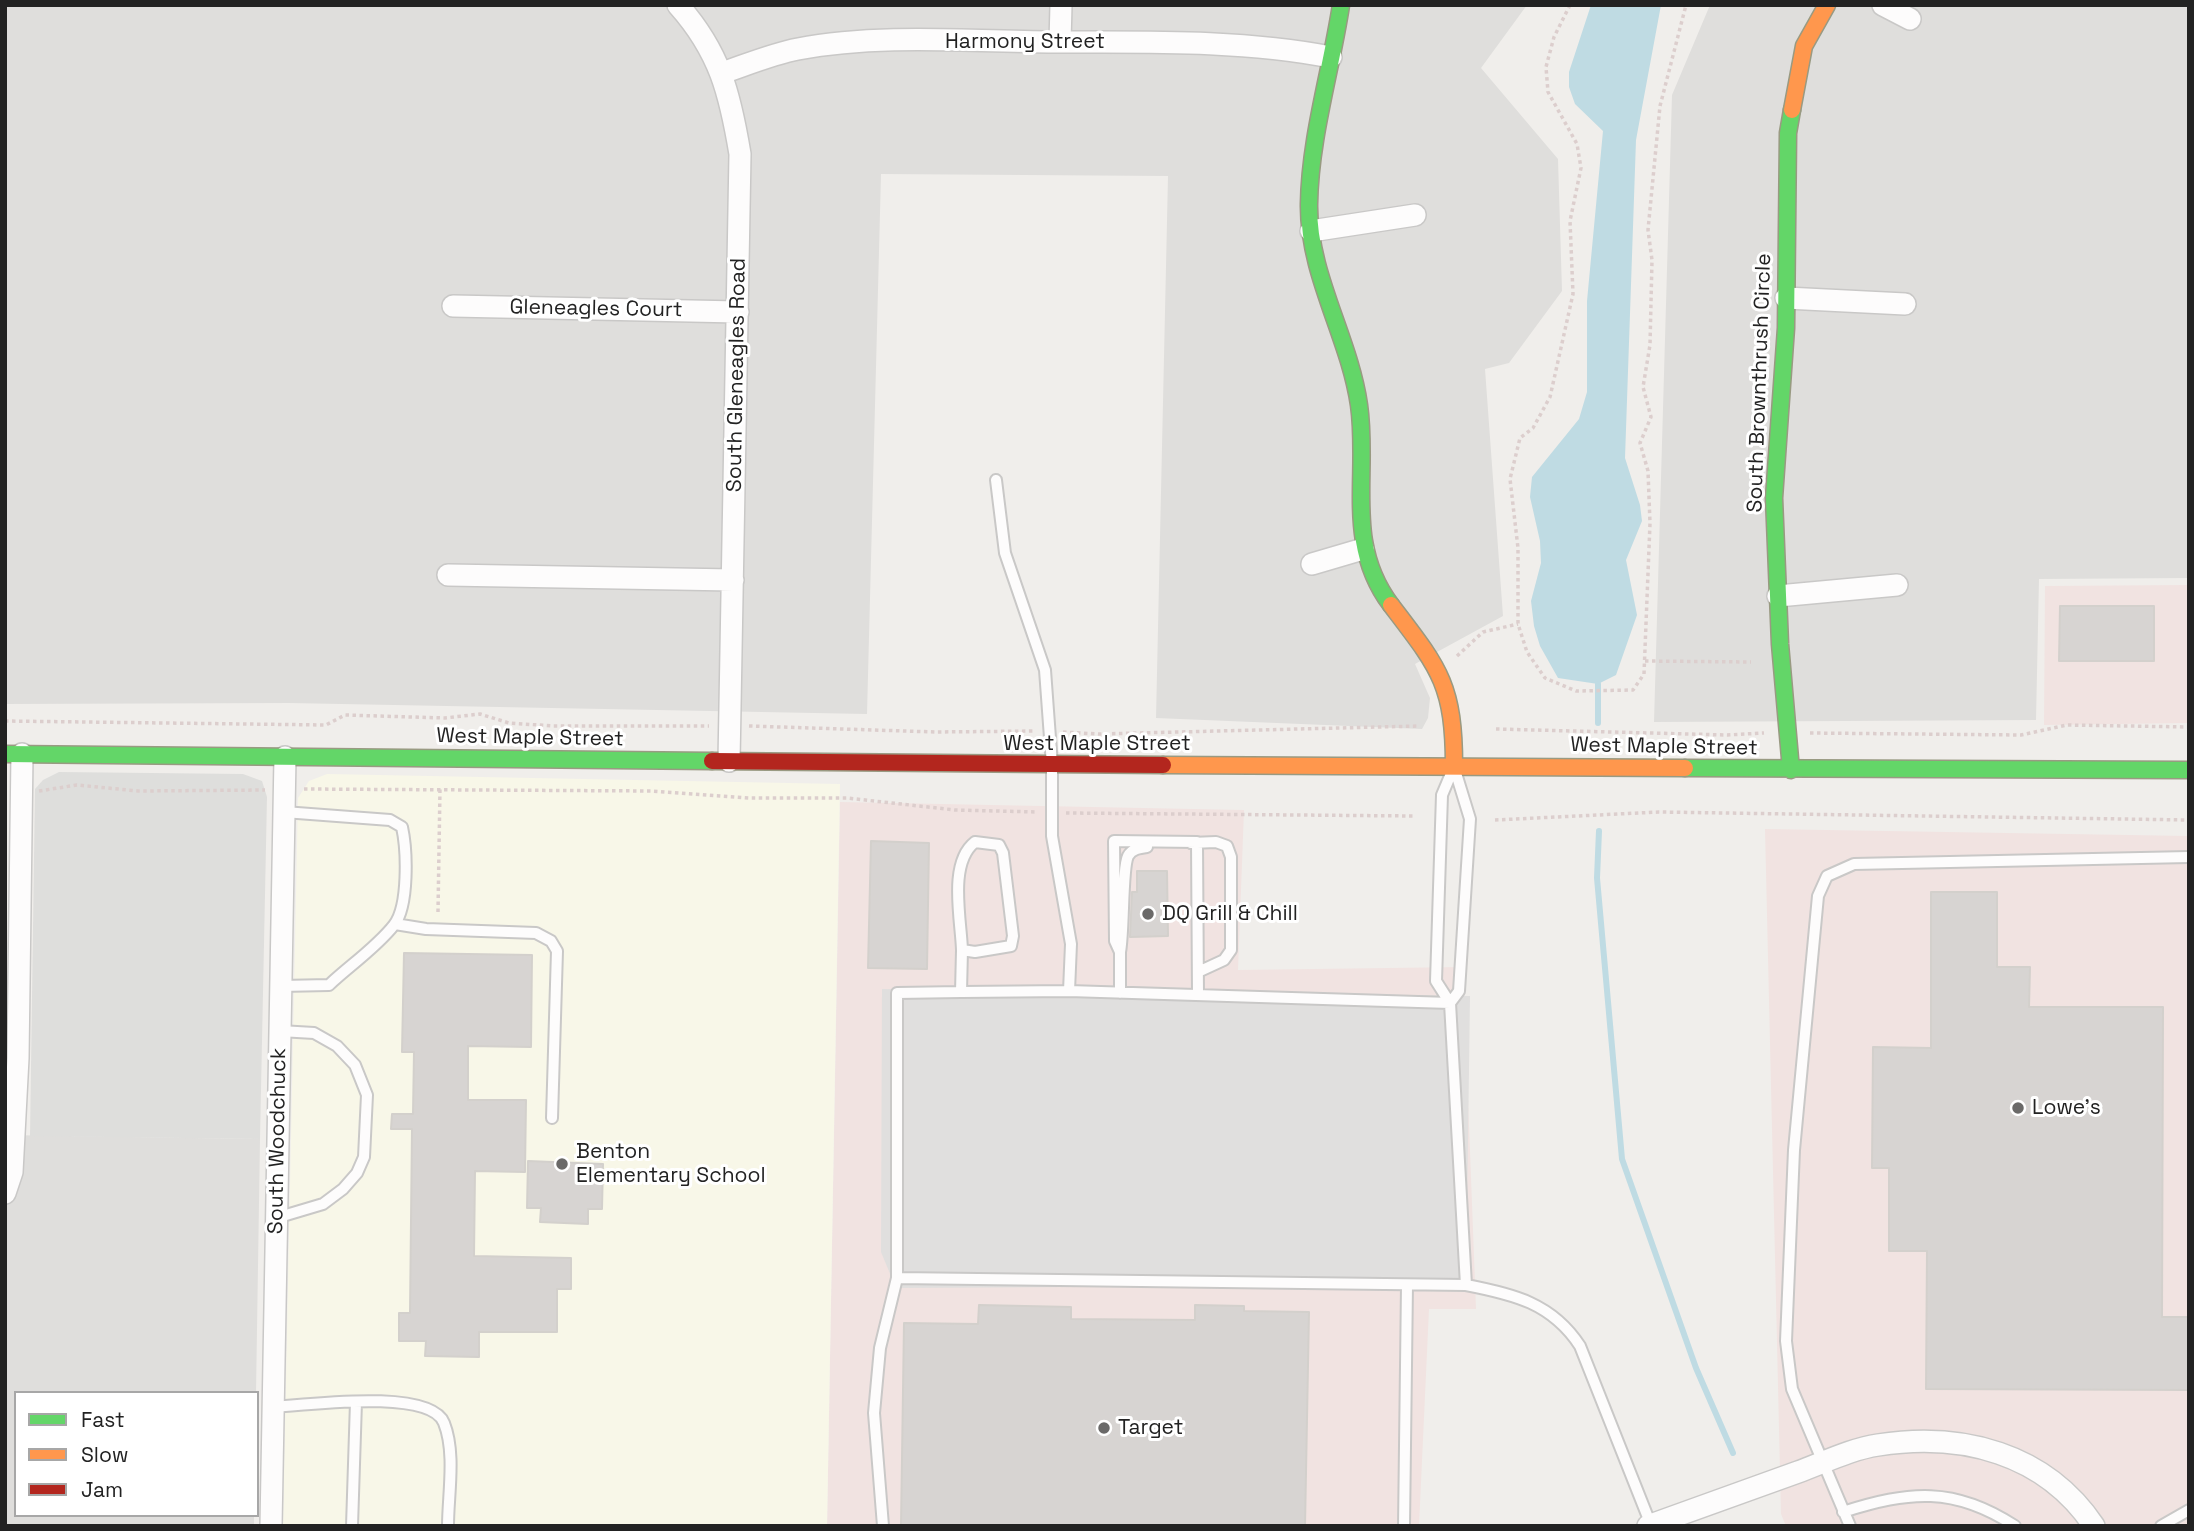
<!DOCTYPE html>
<html>
<head>
<meta charset="utf-8">
<style>
	body { margin:0 }
	#map { position:relative; width:2194px; height:1531px; overflow:hidden; background:#f0eeeb; font-family:"Space Grotesk",sans-serif }
	canvas { display:block }
	.frame { position:absolute; inset:0; border:7px solid #222; pointer-events:none }
	.legend { position:absolute; left:14px; top:1391px; width:245px; height:126px; box-sizing:border-box; background:#fff; border:2px solid #a7a7a7; margin:0; padding:9px 12px; list-style:none; font-size:21px; color:#222 }
	.legend li { display:flex; align-items:center; gap:14px; height:35px }
	.legend b { width:35px; border:2px solid #a7a7a7 }
</style>
</head>
<body>
<div id="map">
<canvas width="2194" height="1531"></canvas>
<div class="frame"></div>
<ul class="legend">
<li><b style="height:9px;background:#63d668"></b>Fast</li>
<li><b style="height:9px;background:#ff974d"></b>Slow</li>
<li><b style="height:9px;background:#b3261e"></b>Jam</li>
</ul>
</div>
<script>
const ctx = document.querySelector('canvas').getContext('2d');
ctx.lineJoin = 'round';
function fill(path, color) { ctx.fillStyle = color; ctx.fill(path, 'evenodd'); }
function trace(path, color, width, dash) { ctx.strokeStyle = color; ctx.lineWidth = width; ctx.lineCap = dash ? 'butt' : 'round'; ctx.setLineDash(dash || []); ctx.stroke(path); }
function write(font, color, halo, rows, align = 'center') {
  ctx.font = font + ' "Space Grotesk",sans-serif'; ctx.lineWidth = 6; ctx.setLineDash([]); ctx.textBaseline = 'middle'; ctx.strokeStyle = halo; ctx.fillStyle = color; for (const [text, x, y, turn = 0] of rows) {
    ctx.save(); ctx.translate(x, y); ctx.rotate((+turn || 0) * Math.PI / 180); ctx.textAlign = isNaN(turn) ? turn : align; if (halo) ctx.strokeText(text, 0, 0); ctx.fillText(text, 0, 0); ctx.restore();
  }
}
fill(new Path2D(`
	M5,5H1527L1481,68L1558,159L1562,291L1509,363L1485,369L1503,616L1415,664L1430,698L1428,718L1422,729L1156,718L1168,176L881,174L867,714L289,703L5,704Z
	M1710,5H2189V578L2039,579L2036,720L1654,722L1672,95Z
	M5,1135L260,1139L256,1393H16V1515H254V1526H5Z`), '#dfdedc');
fill(new Path2D(`
	M2189,585V723L2044,725L2045,586Z
	M840,802L1244,810L1238,970L1463,967L1476,1309H1429L1419,1526H827Z
	M1765,829L2189,836V1526H1786L1781,1514Z`), '#f1e3e1');
fill(new Path2D(`
	M327,774L840,784L827,1526H283L298,798L309,781Z`), '#f8f7e8');
fill(new Path2D(`
	M59,772L243,774L262,781L267,797L260,1139L30,1136L35,789L43,780Z`), '#dededc');
fill(new Path2D(`
	M882,989L1470,996L1466,1285L896,1288L881,1252Z`), '#e0dfde');
fill(new Path2D(`
	M1591,5H1661L1636,140L1625,458L1640,505L1642,521L1626,560L1637,615L1616,675L1598,684L1558,678L1540,646L1534,626L1531,601L1541,563L1540,541L1530,497L1532,477L1579,419L1587,392V301L1603,131L1575,104L1569,87V72Z`), '#bfdbe3');
trace(new Path2D(`
	M1598,723V684
	M1599,831L1597,878L1622,1159L1696,1368L1733,1453`), '#bfdbe3', 6);
const building = new Path2D(`
	M2060,606H2154V661H2059Z
	M871,841L929,843L927,969L868,968Z
	M1137,871H1167L1168,936L1130,937L1132,892H1137Z
	M1931,892H1997V967H2030L2029,1007H2163L2162,1317H2189V1390L1926,1389L1927,1251H1889V1168H1872L1873,1047L1931,1048Z
	M404,953L532,955L531,1047L468,1046V1100H526L525,1172L475,1171L474,1256L571,1258V1289H557V1332H479V1357L425,1356L426,1341H399V1313H410L412,1129H391L392,1114H413L414,1052H402Z
	M528,1161L603,1164L602,1209H588V1224L540,1222L541,1208H527Z
	M979,1305L1071,1307V1319L1195,1320V1305L1244,1306V1311L1309,1312L1305,1526H901L904,1323L978,1324Z`);
fill(building, '#d7d4d2');
trace(building, '#d3d0cc', 2);
const lane = new Path2D(`
	M996,480L1005,553L1045,670L1052,765V836L1071,944L1069,991
	M1453,769L1442,795L1436,981L1450,1003L1466,1285
	M1191,843L1216,842L1227,846L1231,857V950L1224,960L1198,972
	M395,924L426,929L536,933L551,941L557,951L552,1118
	M962,950C961,919 948,863 975,842L999,845L1003,853L1013,936L1011,946L975,952L962,950L961,992L1069,991L1450,1003
	M1120,952C1124,932 1122,868 1128,856C1132,849 1139,848 1147,847
	M281,986L329,985C349,966 377,947 394,925C409,906 407,850 402,827L390,820L284,812
	M1120,993V952L1115,941L1114,841L1197,842L1198,995
	M1450,1003L1459,991L1470,819L1455,770
	M276,1218L323,1204L343,1189L357,1173L364,1157L367,1095L355,1065L337,1046L314,1033L280,1031
	M897,1278V993L961,992
	M273,1407C306,1405 430,1388 444,1423C456,1453 448,1495 448,1526
	M1843,1512C1909,1491 1954,1486 2015,1526
	M352,1526L356,1402
	M883,1526L874,1413L880,1348L897,1278L1466,1285C1513,1294 1552,1303 1580,1346L1651,1525
	M1404,1526L1407,1285
	M1850,1526L1792,1389L1786,1341L1794,1150L1818,896L1827,876L1854,864L2189,857
	M2161,1526L2189,1510`);
const street = new Path2D(`
	M678,5C720,52 730,94 740,154L729,761
	M1883,5L1910,19
	M1060,42L1061,5
	M722,73C746,65 772,54 798,49C883,33 975,42 1062,42C1151,42 1243,40 1331,57
	M1311,231L1415,215
	M1786,298L1905,304
	M453,306L738,312
	M1312,564L1363,549
	M448,575L733,580
	M1778,596L1897,585
	M5,1193L12,1172L18,1058L22,754
	M271,1526L285,757
	M1648,1526C1698,1508 1748,1490 1798,1472C1823,1463 1851,1449 1878,1445C1962,1432 2045,1453 2094,1526`);
const fast = new Path2D(`
	M1341,5C1331,71 1310,137 1309,204C1308,275 1349,336 1359,405C1369,475 1344,543 1391,605
	M5,754L712,761
	M1685,768L2189,770
	M1791,770L1780,644L1774,498L1786,328L1788,133L1792,110`);
const slow = new Path2D(`
	M1792,110L1804,46L1827,5
	M1391,605C1439,668 1454,684 1454,766
	M1163,765L1685,768`);
const jam = new Path2D(`
	M712,761L1163,765`);
trace(lane, '#c9c8c7', 14);
trace(street, '#c9c8c7', 24);
trace(fast, '#999a82', 19);
trace(slow, '#999a82', 19);
trace(jam, '#999a82', 19);
trace(new Path2D(`
	M1570,5L1554,37L1546,67L1548,92L1577,144L1581,168L1570,221L1573,294L1550,397L1533,428L1520,438L1510,479L1518,548V624L1527,652L1545,678L1576,691L1633,690L1644,674L1650,523L1648,471L1640,443L1651,417L1643,387L1650,345L1652,260L1648,230L1660,106L1686,5
	M1457,656L1483,632L1518,624
	M1645,661L1751,662
	M5,721L326,725L345,715L445,718L480,714L509,723L553,726H709
	M749,726L936,732L1035,731
	M1496,729L1727,735L1764,733
	M1063,732L1098,734L1419,726
	M1810,733L2021,735L2067,725L2189,727
	M304,789L652,791L749,798H847L955,810L1037,812
	M39,791L77,785L138,791L265,790
	M1066,813L1413,816
	M1495,820L1659,812L2189,820
	M438,912L440,788`), '#dccecd', 3.5, [3.5, 3.5]);
trace(lane, '#fdfcfc', 10);
trace(street, '#fdfcfc', 21);
trace(fast, '#63d668', 16);
trace(slow, '#ff974d', 16);
trace(jam, '#b3261e', 16);
for (const [x, y, r, color] of [
	[1148,914,7,"#6a6968"],
	[2018,1108,7,"#6a6968"],
	[562,1164,7,"#6a6968"],
	[1104,1428,7,"#6a6968"]
]) { const dot = new Path2D(); dot.arc(x, y, r, 0, 2 * Math.PI); ctx.fillStyle = color; ctx.fill(dot); trace(dot, '#fff', 2.5); }
write('21px', '#222', '#fff', [
	["Harmony Street",1025,42],
	["Gleneagles Court",596,309,1],
	["South Gleneagles Road",737,375,-89],
	["South Brownthrush Circle",1760,383,-88],
	["West Maple Street",530,738,1],
	["West Maple Street",1097,744],
	["West Maple Street",1664,747,1],
	["South Woodchuck",278,1141,-89]
]);
write('21px', '#222', '#fff', [
	["DQ Grill & Chill",1162,914],
	["Lowe's",2032,1108],
	["Benton",576,1152],
	["Elementary School",576,1176],
	["Target",1118,1428]
], 'left');
</script>
</body>
</html>
